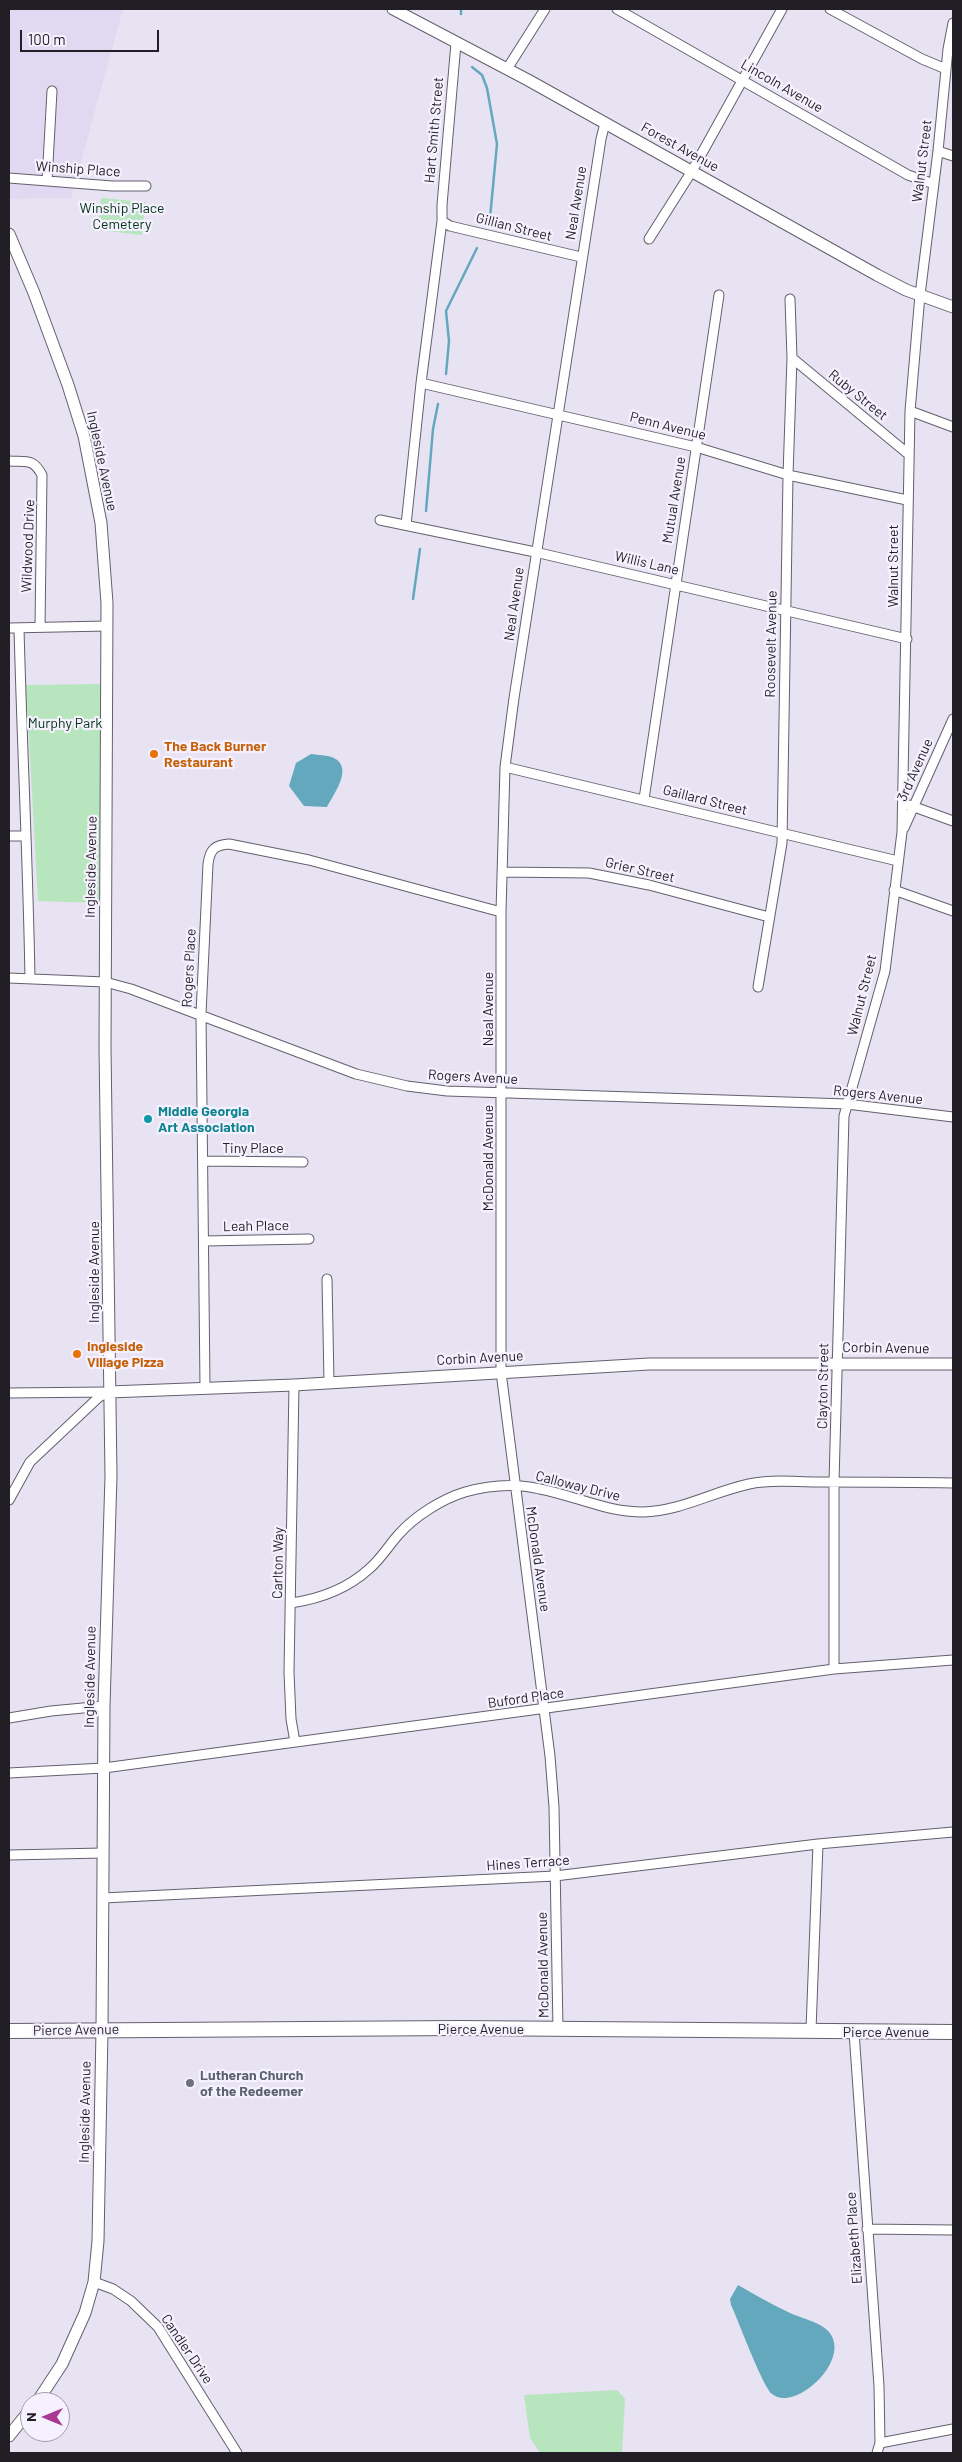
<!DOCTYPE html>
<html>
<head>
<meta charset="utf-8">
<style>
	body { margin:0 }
	#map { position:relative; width:962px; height:2462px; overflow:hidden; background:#e8e3f3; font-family:Barlow,sans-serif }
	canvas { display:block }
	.frame { position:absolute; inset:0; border:10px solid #211f25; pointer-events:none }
	.north { position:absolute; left:20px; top:2392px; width:50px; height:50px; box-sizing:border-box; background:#f5f1fe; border:1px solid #a09da7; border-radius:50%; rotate:270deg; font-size:14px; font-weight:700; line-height:20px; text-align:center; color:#211f25 }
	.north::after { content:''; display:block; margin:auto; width:18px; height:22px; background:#aa3892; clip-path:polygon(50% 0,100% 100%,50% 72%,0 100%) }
	.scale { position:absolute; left:20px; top:30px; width:139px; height:22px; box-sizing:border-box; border:2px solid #211f25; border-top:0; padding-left:6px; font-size:15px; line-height:18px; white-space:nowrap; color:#211f25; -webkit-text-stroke:4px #f5f1fe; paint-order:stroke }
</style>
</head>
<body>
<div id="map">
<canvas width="962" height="2462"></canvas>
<div class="frame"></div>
<div class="north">N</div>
<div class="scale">100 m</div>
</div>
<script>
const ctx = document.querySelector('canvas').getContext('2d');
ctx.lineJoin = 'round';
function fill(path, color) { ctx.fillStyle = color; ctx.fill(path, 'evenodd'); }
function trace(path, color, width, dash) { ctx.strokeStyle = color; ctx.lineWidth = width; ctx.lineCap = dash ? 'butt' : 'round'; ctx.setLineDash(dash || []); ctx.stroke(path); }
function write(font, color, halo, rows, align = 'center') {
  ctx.font = font + ' Barlow,sans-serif'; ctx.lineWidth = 4.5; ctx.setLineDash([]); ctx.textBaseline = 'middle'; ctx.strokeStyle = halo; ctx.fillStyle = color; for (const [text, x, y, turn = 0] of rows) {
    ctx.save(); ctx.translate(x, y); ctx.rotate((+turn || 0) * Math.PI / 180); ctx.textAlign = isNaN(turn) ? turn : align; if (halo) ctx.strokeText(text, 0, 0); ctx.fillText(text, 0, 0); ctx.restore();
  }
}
fill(new Path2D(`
	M9,9H123L71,198L9,199Z`), '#e1d9f1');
fill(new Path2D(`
	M101,198L145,202L142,235L98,230Z
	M102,684L99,903L38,901L26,685Z
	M617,2390L625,2399L622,2453H540L530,2438L524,2395Z`), '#b7e5bd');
fill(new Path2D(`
	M311,754C318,755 328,755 334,758C354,768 333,795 327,807L304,806L289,786L296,763Z
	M738,2285C754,2294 771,2304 788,2312C798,2317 818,2322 826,2329C857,2356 795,2414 772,2394C762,2385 739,2322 731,2305L730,2299Z`), '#63a8bd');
trace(new Path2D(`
	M461,14V9
	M472,67L482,75L487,88L497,144L490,218
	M446,374L449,341L446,311L477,248
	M426,511L433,429L438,404
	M413,599L420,549`), '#63a8bd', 2.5);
const minor = new Path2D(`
	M617,9L908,175L934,184
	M830,9L922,59L946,69
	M507,69L545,9
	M938,151L953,156
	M9,178L112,186H146
	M47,181L52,91
	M442,221L450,226L581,257
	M649,239L692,171L782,9
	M792,358L907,453
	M421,383L696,447L788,475L907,500
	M910,411L953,427
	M9,461C26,462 33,458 42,475L40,627
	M380,520L535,552L907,639
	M406,525L421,383L442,221V205L456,43
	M9,628L107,626
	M19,628C22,745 28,862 30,979
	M505,767L898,861
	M644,799L719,295
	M909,805L953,821
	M904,828L953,719
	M9,836H26
	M502,872L589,873L649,885L769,917
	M894,890L953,911
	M9,978L105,982L131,989L356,1074L407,1086L447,1091L847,1104L953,1117
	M758,987L782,843L788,475L792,358L790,299
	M203,1161L303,1162
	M204,1241L309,1239
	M327,1279L329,1382
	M294,1385L289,1672L291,1719L295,1742
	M205,1387L201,1014L208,864C210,849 215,845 229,844L309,860L501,912
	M9,1393L107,1392
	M9,1500L30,1462L99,1397L109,1392
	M291,1603C319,1599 347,1589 369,1569C381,1559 389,1545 399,1534C415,1516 442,1499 465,1492C490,1485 515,1483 540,1489C576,1496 606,1512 643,1512C681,1511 712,1492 749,1484C770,1479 795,1482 817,1482C862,1482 908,1482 953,1483
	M834,1669V1482L844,1116L885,971L902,832L910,411L920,295L938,151L948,49L953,23
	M9,1718L51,1711L104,1706
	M9,1773L104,1768L834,1669L953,1660
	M9,1855L103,1853
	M103,1898L555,1876L818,1844L953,1832
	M558,2029L554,1807L550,1756L501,1372V912L505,767L514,698L601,139L605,123
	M811,2030L818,1844
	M854,2032L879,2386L880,2443L877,2453
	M867,2229L953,2230
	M94,2282L113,2289L131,2301L158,2327L237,2453
	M880,2443L953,2429`);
const tertiary = new Path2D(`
	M393,9L528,80L877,275L906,290L953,307
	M9,234L34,293L68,385L84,436L101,523L107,603L105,1048L111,1476L104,1706L102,2030L98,2241L94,2282L85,2313L62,2364L37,2402
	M109,1392L294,1385L649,1364H953
	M9,2436L30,2410`);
const primary = new Path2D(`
	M9,2031L460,2028L953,2032`);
trace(minor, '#645f6d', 11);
trace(tertiary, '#645f6d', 13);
trace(primary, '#645f6d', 16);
trace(minor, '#fff', 9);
trace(tertiary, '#fff', 11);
trace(primary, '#fff', 14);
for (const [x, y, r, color] of [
	[154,754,5,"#e8710a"],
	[148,1119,5,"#0f9aa8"],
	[77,1354,5,"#e8710a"],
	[190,2083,5,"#6b7280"]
]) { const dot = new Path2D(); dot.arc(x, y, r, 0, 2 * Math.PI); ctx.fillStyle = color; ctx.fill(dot); trace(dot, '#f5f1fe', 2); }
write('14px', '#211f25', '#f5f1fe', [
	["Lincoln Avenue",782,86,30],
	["Hart Smith Street",434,130,-85],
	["Forest Avenue",680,147,29],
	["Walnut Street",922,161,-83],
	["Winship Place",78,169,4],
	["Neal Avenue",576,203,-81],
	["Gillian Street",514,227,14],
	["Ruby Street",858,395,39],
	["Penn Avenue",668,426,14],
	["Ingleside Avenue",102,461,78],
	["Mutual Avenue",674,500,-81],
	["Wildwood Drive",28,546,-88],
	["Willis Lane",647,563,13],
	["Walnut Street",893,566,-90],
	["Neal Avenue",514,604,-82],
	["Roosevelt Avenue",771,644,-89],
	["3rd Avenue",915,770,-66],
	["Gaillard Street",705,800,14],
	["Ingleside Avenue",91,867,-89],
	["Grier Street",640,870,13],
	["Rogers Place",189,968,-87],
	["Walnut Street",862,995,-76],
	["Neal Avenue",488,1009,-90],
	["Rogers Avenue",473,1077,3],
	["Rogers Avenue",878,1095,6],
	["Tiny Place",253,1148],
	["McDonald Avenue",488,1158,-90],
	["Leah Place",256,1226,-1],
	["Ingleside Avenue",94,1272,-90],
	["Corbin Avenue",886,1348,1],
	["Corbin Avenue",480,1358,-3],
	["Clayton Street",823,1386,-89],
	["Calloway Drive",578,1486,14],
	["McDonald Avenue",538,1559,82],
	["Carlton Way",278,1563,-89],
	["Ingleside Avenue",90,1677,-89],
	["Buford Place",526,1698,-8],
	["Hines Terrace",528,1863,-4],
	["McDonald Avenue",543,1965,-91],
	["Pierce Avenue",481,2029],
	["Pierce Avenue",76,2030,-1],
	["Pierce Avenue",886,2032],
	["Ingleside Avenue",85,2112,-89],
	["Elizabeth Place",854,2238,-94],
	["Candler Drive",187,2349,56]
]);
write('14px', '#00350f', '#f5f1fe', [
	["Winship Place",122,208],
	["Cemetery",122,224],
	["Murphy Park",65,723]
]);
write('bold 14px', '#c56008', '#f5f1fe', [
	["The Back Burner",164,746],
	["Restaurant",164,762],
	["Ingleside",87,1346],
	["Village Pizza",87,1362]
], 'left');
write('bold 14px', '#0d838f', '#f5f1fe', [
	["Middle Georgia",158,1111],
	["Art Association",158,1127]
], 'left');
write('bold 14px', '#5b616d', '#f5f1fe', [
	["Lutheran Church",200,2075],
	["of the Redeemer",200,2091]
], 'left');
</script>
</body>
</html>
